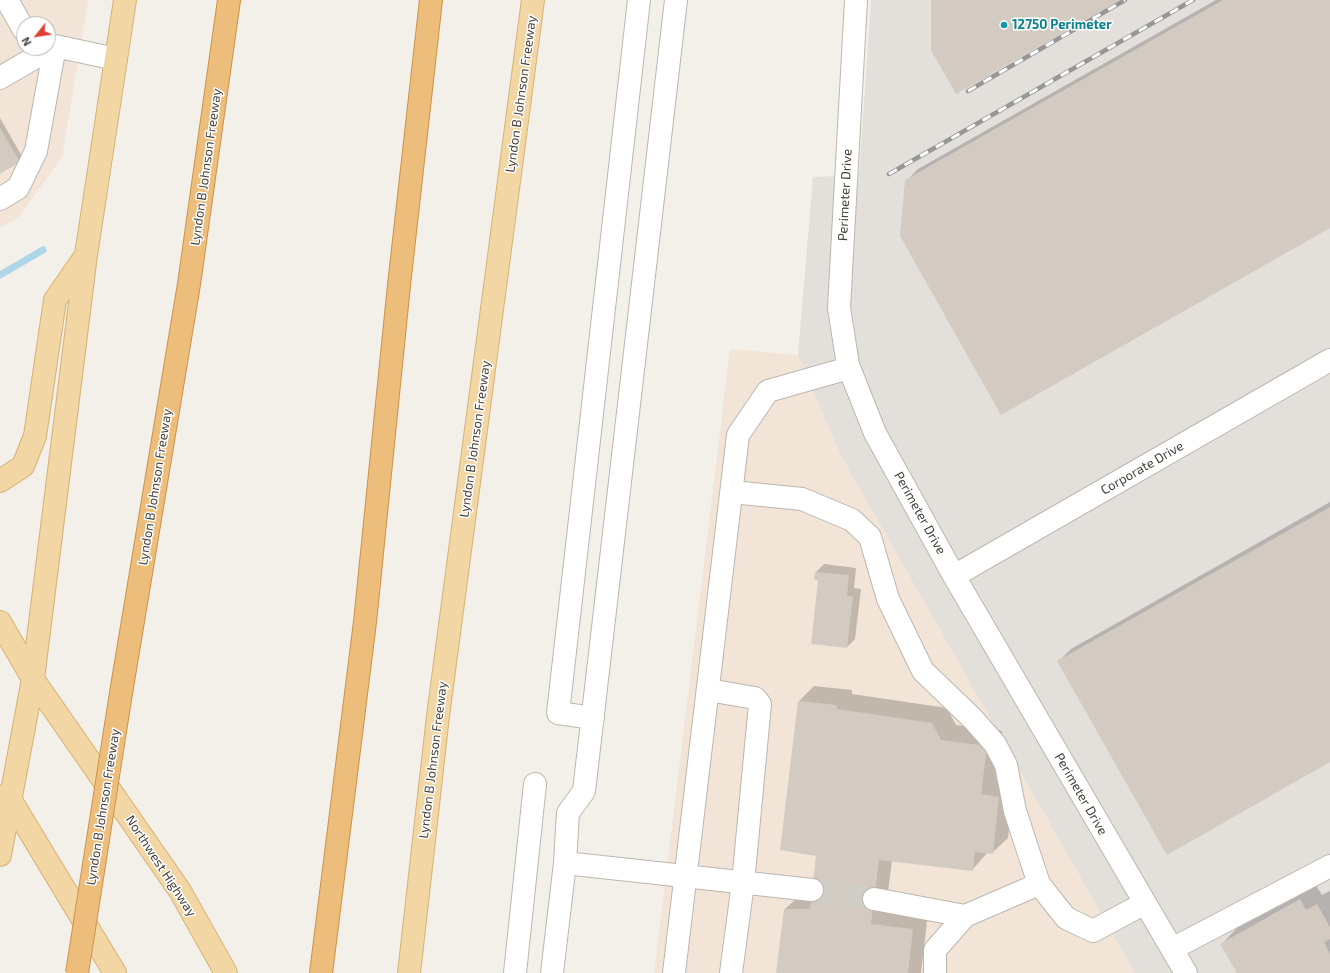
<!DOCTYPE html>
<html>
<head>
<meta charset="utf-8">
<style>
	body { margin:0 }
	#map { position:relative; width:1330px; height:973px; overflow:hidden; background:#f3f0ea; font-family:"Exo 2",sans-serif }
	canvas { display:block }
	.north { position:absolute; left:16px; top:16px; width:40px; height:40px; box-sizing:border-box; background:#fff; border:1px solid #b5b3b0; border-radius:50%; rotate:240deg; font-size:11px; font-weight:700; line-height:16px; text-align:center; color:#464039 }
	.north::after { content:''; display:block; margin:auto; width:14px; height:18px; background:#e04034; clip-path:polygon(50% 0,100% 100%,50% 72%,0 100%) }
</style>
</head>
<body>
<div id="map">
<canvas width="1330" height="973"></canvas>
<div class="north">N</div>
</div>
<script>
const ctx = document.querySelector('canvas').getContext('2d');
ctx.lineJoin = 'round';
function fill(path, color) { ctx.fillStyle = color; ctx.fill(path, 'evenodd'); }
function trace(path, color, width, dash) { ctx.strokeStyle = color; ctx.lineWidth = width; ctx.lineCap = dash ? 'butt' : 'round'; ctx.setLineDash(dash || []); ctx.stroke(path); }
function write(font, color, halo, rows, align = 'center') {
  ctx.font = font + ' "Exo 2",sans-serif'; ctx.lineWidth = 3; ctx.setLineDash([]); ctx.textBaseline = 'middle'; ctx.strokeStyle = halo; ctx.fillStyle = color; for (const [text, x, y, turn = 0] of rows) {
    ctx.save(); ctx.translate(x, y); ctx.rotate((+turn || 0) * Math.PI / 180); ctx.textAlign = isNaN(turn) ? turn : align; if (halo) ctx.strokeText(text, 0, 0); ctx.fillText(text, 0, 0); ctx.restore();
  }
}
fill(new Path2D(`
	M0,0H88L62,157L19,217L0,228ZM24,24H48V48H24Z
	M730,349L798,355L840,454L1135,973H654Z`), '#f2e5d8');
fill(new Path2D(`
	M871,0H1330V973H1135L840,454L798,355L813,177L859,175Z`), '#e3dfdb');
fill(new Path2D(`
	M1216,0H1330V227L906,181L918,169Z
	M0,118L23,158L0,173Z
	M1330,502V761L1059,661L1071,649Z
	M824,564L856,568L854,588L861,589L855,639L847,647L816,572Z
	M814,686L852,690V694L947,708L956,725L1002,731L996,779L1014,781L1008,838L992,853L988,852L972,870L892,861L886,908L928,913L921,973H777L785,909L801,894H813L817,855L799,701Z
	M1315,884L1322,895L1330,891V973H1238L1222,944L1237,928Z`), '#0003');
trace(new Path2D(`
	M0,275L43,250`), '#aed5e8', 7);
fill(new Path2D(`
	M931,0H1120L956,94L931,50Z
	M1223,0H1330V228L1001,415L900,236L905,180Z
	M0,128L20,162L0,174Z
	M1330,507V762L1167,855L1057,661Z
	M815,572L849,575L847,596H853L847,648L811,644L818,581L814,579Z
	M798,701L837,705V709L932,723L941,740L987,746L981,794L999,797L993,854L975,852L973,871L879,860L871,924L913,929L908,973H776L784,909H810L816,856L780,850Z
	M1300,899L1306,910L1317,904L1330,927V939L1324,942L1330,954V973H1237L1220,944Z`), '#d3cbc1');
trace(new Path2D(`
	M812,890L874,899`), '#d0cdc7', 22, [22, 11]);
const minor = new Path2D(`
	M7,0L24,30
	M856,0L839,308L848,365L875,433L954,576L1186,973
	M0,78L55,46
	M0,199L18,188L36,151L55,46L116,59
	M732,492L802,499L852,520L870,537L888,599L923,671L972,718L995,744L1006,765L1015,811L1039,884
	M954,576L1330,360
	M708,690L755,698L760,704L743,883L731,973
	M593,718L558,713L639,0
	M565,863L568,813L584,791L676,0
	M874,899L965,916
	M1172,949L1330,866
	M515,973L535,784
	M552,973L565,863L812,890
	M674,973L738,435L768,391L849,368
	M935,973V950L965,916L1039,884L1066,918L1093,931L1145,903`);
const major = new Path2D(`
	M0,481L23,466L35,436L55,300L84,258
	M0,622L33,679L180,891L226,973
	M7,794L115,973
	M0,855L33,679L86,255L125,0
	M409,973L438,716L533,0`);
const highway = new Path2D(`
	M121,693L189,284L229,0
	M321,973L365,622L399,285L431,0`);
trace(minor, '#bdb6ae', 24);
trace(major, '#d6b175', 24);
trace(highway, '#cb924c', 24);
trace(minor, '#fff', 22);
trace(major, '#f2d6a4', 22);
trace(highway, '#edbe7b', 22);
const rail = new Path2D(`
	M968,91L1125,0
	M889,174L1193,0`);
trace(rail, '#979797', 4.5);
trace(rail, '#fff', 3, [9]);
const highwayBridge = new Path2D(`
	M77,973L121,693`);
trace(highwayBridge, '#cb924c', 24, []);
trace(highwayBridge, '#edbe7b', 22);
for (const [x, y, r, color] of [
	[1004,25,4,"#0f9aa8"]
]) { const dot = new Path2D(); dot.arc(x, y, r, 0, 2 * Math.PI); ctx.fillStyle = color; ctx.fill(dot); trace(dot, '#fff', 1.5); }
write('bold 13px', '#0d838f', '#fff', [
	["12750 Perimeter",1012,25]
], 'left');
write('13px', '#464039', '#fff', [
	["Lyndon B Johnson Freeway",521,94,-82],
	["Lyndon B Johnson Freeway",206,167,-82],
	["Perimeter Drive",845,195,-87],
	["Lyndon B Johnson Freeway",475,439,-82],
	["Corporate Drive",1142,468,-30],
	["Lyndon B Johnson Freeway",155,487,-81],
	["Perimeter Drive",920,513,61],
	["Lyndon B Johnson Freeway",433,760,-83],
	["Perimeter Drive",1081,794,60],
	["Lyndon B Johnson Freeway",103,807,-81],
	["Northwest Highway",161,866,57]
]);
</script>
</body>
</html>
